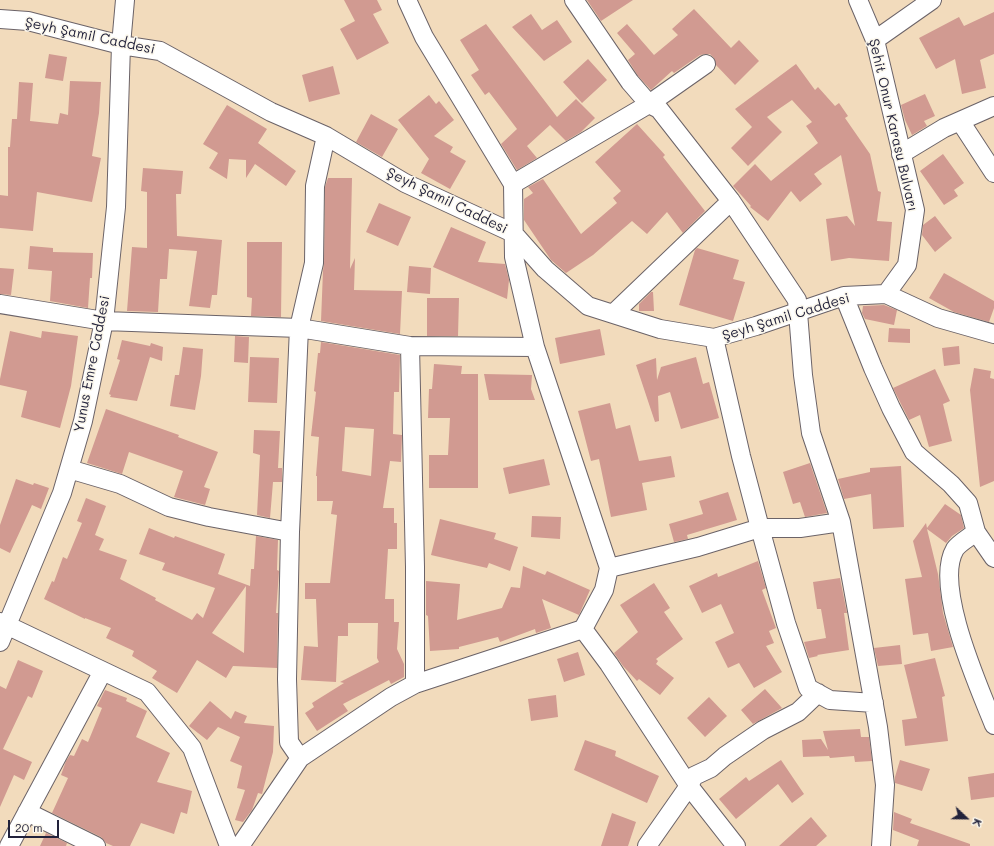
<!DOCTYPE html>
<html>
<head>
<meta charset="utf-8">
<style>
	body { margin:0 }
	#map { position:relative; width:994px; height:846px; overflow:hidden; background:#f2dbbc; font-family:Mali,sans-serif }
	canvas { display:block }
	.north { position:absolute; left:946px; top:798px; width:40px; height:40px; -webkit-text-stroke:3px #fbf7ec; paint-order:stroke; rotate:112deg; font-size:11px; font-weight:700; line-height:16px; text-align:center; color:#22223b }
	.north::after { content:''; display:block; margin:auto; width:14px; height:18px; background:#22223b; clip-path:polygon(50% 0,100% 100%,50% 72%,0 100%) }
	.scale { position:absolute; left:8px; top:820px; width:51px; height:18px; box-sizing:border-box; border:2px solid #22223b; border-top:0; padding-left:5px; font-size:12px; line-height:14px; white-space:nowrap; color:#22223b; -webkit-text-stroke:3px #fbf7ec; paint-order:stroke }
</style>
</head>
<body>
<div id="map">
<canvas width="994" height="846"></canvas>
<div class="north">K</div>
<div class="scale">20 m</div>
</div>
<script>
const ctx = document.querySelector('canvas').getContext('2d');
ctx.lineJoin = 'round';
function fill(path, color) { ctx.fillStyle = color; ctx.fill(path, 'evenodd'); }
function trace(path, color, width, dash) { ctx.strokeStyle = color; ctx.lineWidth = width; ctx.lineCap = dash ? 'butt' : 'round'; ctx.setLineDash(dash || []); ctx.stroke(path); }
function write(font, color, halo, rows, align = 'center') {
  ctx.font = font + ' Mali,sans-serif'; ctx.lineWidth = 3; ctx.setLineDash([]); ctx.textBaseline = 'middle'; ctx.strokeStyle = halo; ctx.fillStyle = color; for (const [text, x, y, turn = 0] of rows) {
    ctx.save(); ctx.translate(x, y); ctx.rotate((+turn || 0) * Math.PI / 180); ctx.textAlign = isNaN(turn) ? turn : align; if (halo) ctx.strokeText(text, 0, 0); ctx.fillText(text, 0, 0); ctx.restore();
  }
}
fill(new Path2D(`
	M344,0H377L382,10L373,14L389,43L357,60L340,29L355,21Z
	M587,0H633L601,21Z
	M694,9L731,48L739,40L759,61L735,85L716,65L714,58L710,54H705L700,55L674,73L672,71L651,90L638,76L628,60L635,54L617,33L627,24L654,55L678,35L672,29Z
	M994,12V54L980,60L986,88L962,94L955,59L936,69L919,38L959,17L964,26Z
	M531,14L542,30L557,20L572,42L544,61L512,27Z
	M486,24L557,117L576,99L595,118L581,132L566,141L550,125L527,146L537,158L517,170L501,144L517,129L489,92L485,95L471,75L479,70L460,40Z
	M49,54L67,57L63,81L45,78Z
	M588,59L607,80L582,103L563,82Z
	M796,64L815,90L818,87L835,106L839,103L848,116L845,118L870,154L878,191L881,192L877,221L892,222L889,261L849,258L831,261L826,219L847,216L855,226L841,155L814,174L822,184L800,202L791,191L768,221L750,207L751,206L733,186L755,164L771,181L818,143L806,126L812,122L792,100L767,117L782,132L748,166L731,148L752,127L735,109Z
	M333,66L340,94L309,102L302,75Z
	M70,81L101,82L99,113L92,156L101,158L92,202L37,192L33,231L0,228V195L8,196V147H10L12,119H17L19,82L33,83L30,121L58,124L60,113L68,115Z
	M925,94L935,116L924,121L927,126L912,135L905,120L901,105Z
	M429,95L436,104L439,101L454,120L434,136L453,147L450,152L466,161L450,189L421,173L429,159L398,120Z
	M227,105L267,129L258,143L296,171L286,186L255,164L246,178V160L229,159L227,179L209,168L218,153L203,144Z
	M371,114L398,129L382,157L356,142Z
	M637,124L665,155L663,157L705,211L683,233L667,212L647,234L632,221L593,255L566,273L551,260L524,220V199L533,193L528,187L543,179L581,234L617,203L613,198L621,191L595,162Z
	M943,154L964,183L954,190L958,196L944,205L920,171Z
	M143,168L183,171L181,194H176L177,236L222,240L217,295H212L210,308L189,306L197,251L169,249L167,279H160L158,312L127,311L132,247L147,248V192L141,191Z
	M328,178H352L350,269L355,258L354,290L402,291L400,334L321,321L323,271L324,263L325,187Z
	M379,203L411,217L398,246L366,232Z
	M935,216L952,238L935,252L922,235L923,225Z
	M451,227L486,242L478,262L505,264L509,280L507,299L433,267Z
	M247,242H282L281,317L251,316L252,298L247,297Z
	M30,246L53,248V252L93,253L92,278H90L88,308L50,301L52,271L28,269Z
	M697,248L739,260L733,279L745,282L733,321L679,305L695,250Z
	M409,266L431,268L430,294L407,292Z
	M0,268L14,269L11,295L0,294Z
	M944,273L994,301V308L989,322L954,312L929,298Z
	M651,292H653L654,311H639V304Z
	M427,298H459L458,336H427Z
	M884,305L897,310L894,325L865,319L862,313L863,306Z
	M889,328L910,329V343L888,342Z
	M600,329L605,355L560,364L555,338Z
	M10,331L41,338L42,331L78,336L71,386L60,428L21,417L27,391L0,385V379Z
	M235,336L249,337L248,363L234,362Z
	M122,340L150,346L151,343L163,347L162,361L150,357L137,401L110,397L111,395L109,394L120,360L117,359Z
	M321,342L400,355L399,392H394L393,434L402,435L401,462L390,461L383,508H394V523H397V549H388L385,599H394V622H399L397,649L404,664V677L391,684L389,680L343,704L348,711L317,731L305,713L314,707L312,703L344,683L340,682L379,662L377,658L378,623H348V636H338L336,682L301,680L304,646L318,647L316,599H305V583H330L337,515L331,514L333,501H317V476H316L319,437L311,436L316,392L314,391L318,353H320ZM345,427L374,429L371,476L342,471Z
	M959,346L960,364L944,366L942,348Z
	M183,347L203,349L201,376L195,410L170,406L175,375H179Z
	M250,357L279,358L277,403L248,402Z
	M696,357L703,384L709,382L719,418L681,429L670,392L658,396L659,421L655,422L636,365L656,358L657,380L661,367Z
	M434,364L462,366L461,374H478V488H429V455H448L450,418H428L429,389H432Z
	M974,368L991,371L990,378L994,379V481L980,487L970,390Z
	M935,369L950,401L943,404L952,441L929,447L920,415L909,420L893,388Z
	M484,374L532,375L531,389L535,400H489Z
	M610,403L616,429L630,425L639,461L671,456L675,477L642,483L647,510L611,517L599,459L591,461L578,411Z
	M106,409L179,435L178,437L218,452L204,487L210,489L205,505L174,497L183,471L129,452L122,474L87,463Z
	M254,430L280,431L278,468H282V482H273L270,518L257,515L260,455L253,453Z
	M544,459L550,485L509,494L503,468Z
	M810,463L827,513L805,517L800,502L793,504L783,472Z
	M901,466L904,527L873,529L871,494L844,499L838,479L870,472V468Z
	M16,479L33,485L34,483L49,488L41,509L32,505L10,553L0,548V525Z
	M728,492L737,520L687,535L688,539L674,542L669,524L703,514L699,501Z
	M86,498L106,506L95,535L104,539L99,550L127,560L120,579L156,598L155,600L192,620L197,613L203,618L215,588L162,570L165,563L139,554L149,528L174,538L175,536L225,554L218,574L250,586L251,569H254L256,536L278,540L277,570L279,571L276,613H278L277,668L233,666L226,678L197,660L177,693L152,678L157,671L132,656L134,651L106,638L111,628L85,618V619L44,599L52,581L54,582L63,557L67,559L82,523L77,521ZM246,586L244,653L212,633Z
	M945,504L961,515L964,528L952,536L946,543L927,529L938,574L943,613L953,647L931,651L928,633L913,635L905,579L922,577L913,541L926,523L927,528Z
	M532,516L561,517L560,539L531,537Z
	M440,519L496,533L494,539L518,547L510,571L489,563L487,568L431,555Z
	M758,561L766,588L762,590L776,628L769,631L774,643L766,646L782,672L754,688L739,663L728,668L715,642L734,633L721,604L702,613L689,586L717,573L718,577Z
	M523,566L545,575L547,571L590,590L579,615L542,599L551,628L536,633L535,629L500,642L498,637L459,647V649L430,651L428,616L426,615V581L460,584L457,620L502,608L511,587L520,588Z
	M840,578L847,613H844L849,650L817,655L818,656L809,658L804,642L826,638L821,609H817L813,582Z
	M654,583L670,608L664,612L683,639L656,659L658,661L656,664L674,678L660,695L639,679L637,681L623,666L614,653L638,632L620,605Z
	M900,645L902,664L878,666L874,648Z
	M578,652L585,675L564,682L557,659Z
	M935,658L945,696L942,697L948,741L905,746L902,720L917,718L904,665Z
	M18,660L43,671L32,698L28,696L3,749L32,762L24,780L14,775L0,807V686L6,689Z
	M765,689L782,708L753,724L741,710Z
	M105,690L127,698L126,701L147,711L136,737L170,753L157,782L192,791L187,814L181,812L174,834L141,823L130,846H113L106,843L101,837L52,813L68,778L61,775L66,761L70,755L74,756L82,739L88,742L102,708L97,706Z
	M556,695L558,717L531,721L528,699Z
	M709,697L727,716L705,737L687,718Z
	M210,701L231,719L235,711L247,716L244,723L274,726L273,752L262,794L258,793L252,810L243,822L235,820L245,790L237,788L242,766L230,761L240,737L218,727L207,740L189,726Z
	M860,729L861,737H869L872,761L855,762L854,756L830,758L829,756L803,757L802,740L821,739L828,750L823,731Z
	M585,740L616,751L615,756L659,776L647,803L574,770Z
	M781,760L804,794L792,803L778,784L736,819L719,799L746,777L749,781Z
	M900,760L930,769L922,791L895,783V777Z
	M994,773V797L971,800L968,777Z
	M894,812L912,819L910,823L970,844V846H917L919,840L893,830Z
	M612,813L636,822L628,846H601Z
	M811,817L827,836L816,846H779Z
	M46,833L67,843L66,846H40Z`), '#d19a91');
const minor = new Path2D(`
	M407,0L424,37L513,184L514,257L535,347L609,568L604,590L583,629L609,664L689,786L736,846
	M574,0L630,82L649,104L659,109L731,201
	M858,0L875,40L915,210L907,265L886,294
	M0,19L28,21L121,45L160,51L271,112L326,136L405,183L513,233L545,269L588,306L660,329L714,338L756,326L844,296L886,294L938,318L994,334
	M875,40L932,0
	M960,121L994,173
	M901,154L944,128L994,106
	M513,184L649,104L706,64
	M844,296L873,368L891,408L914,452L951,484L968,503L976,532L994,558
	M0,304L104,321L299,328L410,346L535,347
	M613,314L731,201L797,300L803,375L811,433L841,522L878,727L885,785L881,846
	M714,338L741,456L760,528L786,623L808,688L830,700L874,703
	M410,346L415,567V684
	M69,469L120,484L169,507L209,517L290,532
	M976,532C970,537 959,543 955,549C933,586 979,687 994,725
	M609,568L698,547L760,528H800L841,522
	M0,622L147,692L192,748L229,846
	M0,642L62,493L83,421L104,321L116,207L121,45L125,0
	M300,758L289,742L287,679L290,532L299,328L314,263L315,186L326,136
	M27,812L96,846
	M9,846L103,671
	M240,846L300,758L391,697L415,684L583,629
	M647,846L689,786L694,776L711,768L725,756L763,730L798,712L818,693`);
trace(minor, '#6b6368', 20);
trace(minor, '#fff', 18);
write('14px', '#22223b', '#fbf7ec', [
	["Şeyh Şamil Caddesi",90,36,12],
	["Şehit Onur Karasu Bulvarı",893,125,77],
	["Şeyh Şamil Caddesi",447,201,26],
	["Şeyh Şamil Caddesi",786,317,-17],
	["Yunus Emre Caddesi",92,364,-79]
]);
</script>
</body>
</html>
